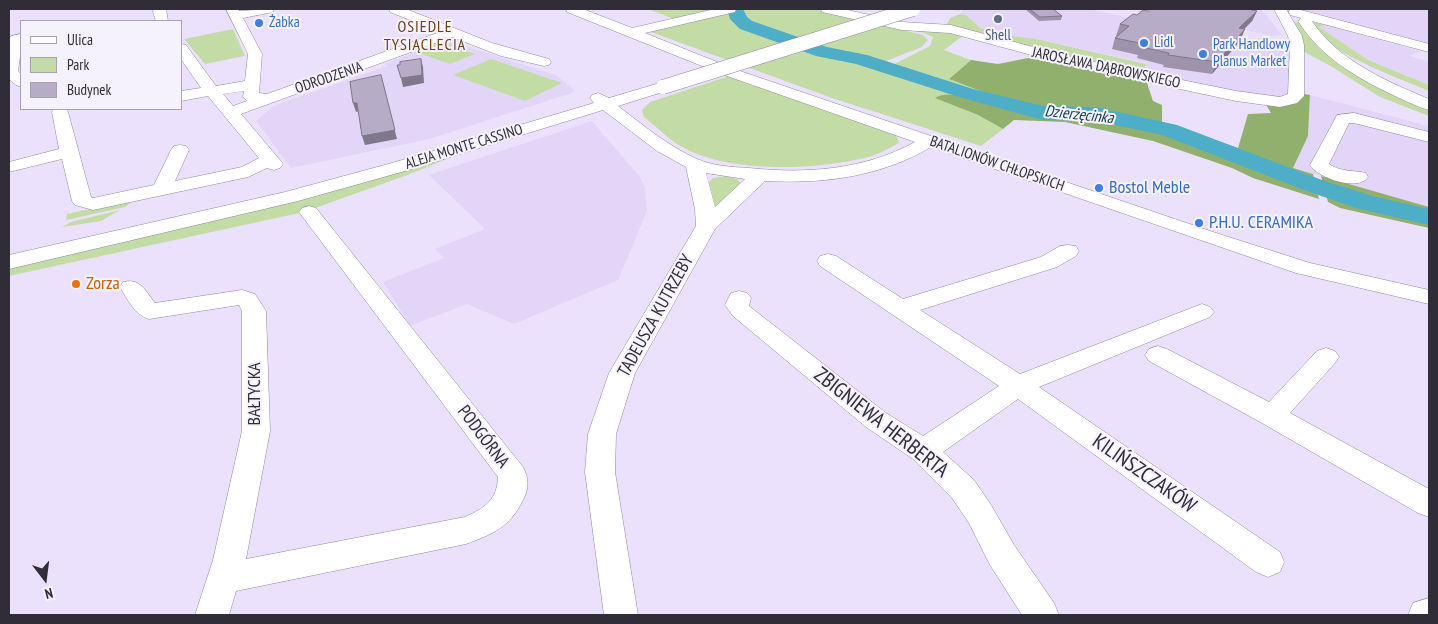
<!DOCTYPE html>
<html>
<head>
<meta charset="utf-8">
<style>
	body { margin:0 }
	#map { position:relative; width:1438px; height:624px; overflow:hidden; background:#ebe1fd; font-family:"PT Sans Narrow",sans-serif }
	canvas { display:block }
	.frame { position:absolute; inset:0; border:10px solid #312d38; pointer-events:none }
	.legend { position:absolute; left:20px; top:20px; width:162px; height:90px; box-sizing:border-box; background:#f6f2fd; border:1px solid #a7a3ae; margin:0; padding:6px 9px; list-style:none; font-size:15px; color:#312d38 }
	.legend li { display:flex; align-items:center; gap:10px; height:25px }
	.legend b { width:25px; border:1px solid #a7a3ae }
	.north { position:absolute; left:20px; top:554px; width:50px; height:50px; -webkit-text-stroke:4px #f6f2fd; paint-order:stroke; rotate:165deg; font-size:14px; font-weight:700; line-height:20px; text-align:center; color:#312d38 }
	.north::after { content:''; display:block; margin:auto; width:18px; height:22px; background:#312d38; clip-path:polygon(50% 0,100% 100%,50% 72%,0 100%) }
</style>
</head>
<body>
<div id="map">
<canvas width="1438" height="624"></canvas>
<div class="frame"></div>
<ul class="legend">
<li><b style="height:6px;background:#fff"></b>Ulica</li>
<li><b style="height:14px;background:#c3dca6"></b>Park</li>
<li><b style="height:14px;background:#b6acc7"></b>Budynek</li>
</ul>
<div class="north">N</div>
</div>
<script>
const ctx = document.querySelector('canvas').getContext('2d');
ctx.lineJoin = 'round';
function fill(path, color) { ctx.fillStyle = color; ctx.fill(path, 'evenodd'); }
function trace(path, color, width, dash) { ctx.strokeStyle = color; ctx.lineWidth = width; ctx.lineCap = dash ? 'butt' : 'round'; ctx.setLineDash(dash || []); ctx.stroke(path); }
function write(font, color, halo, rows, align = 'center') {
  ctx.font = font + ' "PT Sans Narrow",sans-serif'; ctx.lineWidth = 4; ctx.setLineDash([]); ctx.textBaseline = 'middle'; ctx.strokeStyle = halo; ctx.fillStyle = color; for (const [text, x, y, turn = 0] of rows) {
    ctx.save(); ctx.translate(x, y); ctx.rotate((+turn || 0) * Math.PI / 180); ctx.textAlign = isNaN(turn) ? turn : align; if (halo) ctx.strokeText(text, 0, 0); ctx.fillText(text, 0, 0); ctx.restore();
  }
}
fill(new Path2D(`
	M964,9H1088L1190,31L1194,28L1246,39L1261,38L1282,43L1292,47L1290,96L1279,100L1143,75L1146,63L1036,39L1016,38L980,28L966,15L960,14Z
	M1153,9H1261L1282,35L1272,36Z
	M1296,9H1429V44L1331,17Z
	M1324,25L1420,51L1410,56L1429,62V85L1368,60L1318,27Z
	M446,40L556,75L574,90L572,93L429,139L291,168L256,121L273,106L387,66L384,64Z
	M1310,95L1429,126V207L1293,168L1308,136Z
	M592,121L640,177L645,188L647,211L618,280L514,324L467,304L410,326L383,282L444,258L435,249L485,229L429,175Z`), '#e2d5f8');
fill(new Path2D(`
	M648,9H716L674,19Z
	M742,9H818L923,35L928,40L922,47L886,61L894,64L930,46L933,37L919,31L922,28L964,35L944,50L971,60L949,79L983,92L989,97L987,104L953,94L936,98L978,115L1003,129L981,146L832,98L648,31Z
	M960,14L966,15L980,28L1003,35L1036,39L1146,64L1143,75L942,27L947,24L950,18Z
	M1293,22L1299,23L1398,94L1429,108V116L1380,97L1329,65L1304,52V45Z
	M1312,22L1341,27L1338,28L1324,25L1319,27L1368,60L1429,85V91C1402,80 1339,56 1321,36C1317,32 1315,27 1312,22Z
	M233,29L245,56L205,64L184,39Z
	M441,42L475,54L450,64L416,52Z
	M491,59L562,83L525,101L453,75Z
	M729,76L896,135L899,143C888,149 876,156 864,158C814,170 733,173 686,149C671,142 657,127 644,117L642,110L650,102Z
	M454,156L410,174L304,212L9,276V267L32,260Z
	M726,176L737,179L741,184L714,209L708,183L713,178Z
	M135,199L125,207L66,220L67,214Z
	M120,210L101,221L62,227L71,222Z`), '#c3dca6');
fill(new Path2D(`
	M1028,58L1146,80L1153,101L1162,105V126L1184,130L1238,148L1248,114L1271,113L1265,103H1293L1305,94L1310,95L1308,136L1293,168L1313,174L1319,199L1253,178L1232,168L1153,141L1065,122L1014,120L1003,129L978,115L935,98C950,89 971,100 987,103L989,97L983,92L949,79L971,60L998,64Z
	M1321,176L1429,207V228L1340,208L1328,202Z`), '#92b06d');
fill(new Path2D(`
	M727,9H743L747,17L752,21L827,47L867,55L973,89L1043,106L1096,107L1177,125L1322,180L1372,196L1429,209V225L1356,208L1304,190L1162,135L1096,121L1043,120L1035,118L959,97L856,64L816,56L740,29L730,19Z`), '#4eaec8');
const minor = new Path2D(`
	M154,9H166L168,21H156L153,12Z
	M226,9H238L239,11L274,9L273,12L243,18L262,54L259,93L267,94L440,32L390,12L389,9H406L492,43L549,59L551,62L549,65L544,66L501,56L452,37L241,114L280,160L283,164L280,168L274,170L267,168L248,177L93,210L75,205L72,201L62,159L9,172V162L59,149L52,112L54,109H66L68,112L91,197L93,198L154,185L171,150L174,146L180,145L186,146L189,150L175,181L242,167L259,158L208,96L181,101V91L201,88L181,59V44L186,45L216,86L245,81L248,54ZM244,91L243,97L247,101L233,106L223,94Z
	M566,9H583L632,28L715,9H736L735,12L645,33L737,70L1213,232L1310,263L1429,290V304L1296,273L931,147C880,177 824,184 765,181L715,229L635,373L616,434L615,472L638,615H604L585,472L588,434L609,373L696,226L695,209L686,167L657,151L603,110L405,171L298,201L9,269V255L285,192L392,163L594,103L590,98L592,95L598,93L609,98L663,82L669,84L671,87L669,90L618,106C643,125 668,146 697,159C713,166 731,167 749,168C806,174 864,170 915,142L727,76L567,12ZM706,173L745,179L715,207Z
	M821,9H843L902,22L951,25L1074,58L1236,91L1280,97L1288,94L1290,45L1288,36L1274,9H1286L1302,36L1304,45V96L1297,103L1280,107L1236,101L1072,66L950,33L902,30L822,12Z
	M1290,9H1297L1429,44V52L1312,21C1337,60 1388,82 1429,99V110C1418,107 1408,102 1397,97C1359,79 1321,58 1298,21L1301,18L1290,15L1289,12Z
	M21,34V49L18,71L21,74V87L16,85L9,79V39L11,36Z
	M1354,113L1429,132V142L1354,123H1349L1329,164C1340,172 1353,170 1366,173L1368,177C1358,192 1318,178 1310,165L1335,119L1337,115Z
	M309,206L316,208L523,467C529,478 529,489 523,500C510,527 493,534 466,544L236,591L229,615H195L213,560L242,431V311L239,305L149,319C135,315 127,299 120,287L123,282C140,278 145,290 155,303L242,290L255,294L266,311L270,431L246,559L465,517C485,508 497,500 498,477L299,212L302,208Z
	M1068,245L1076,246L1079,251L1076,256L1057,267L920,310L1020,374L1194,307L1202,304L1210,307L1214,312L1210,317L1039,387L1280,552L1284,562L1280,572L1268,577L1256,572L1018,399L943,452L974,480L991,505L1014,545L1054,603L1059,615H1022L990,565L969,523L952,498L913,459L866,427L733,316L725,305L731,293L739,291L747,293L751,298L749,306L886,413L923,436L999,386L820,266L817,261L820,256L828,254L836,256L903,299L1041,257L1060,246Z
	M1158,346L1167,349L1269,402L1317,351L1326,348L1335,351L1339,357L1335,363L1290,413L1429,489V517L1418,513L1262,423L1149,361L1145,355L1149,349Z
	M1429,598V615H1408L1413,603Z`);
trace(minor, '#9187a1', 1);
fill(minor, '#fff');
const minorBridge = new Path2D(`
	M663,87L913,9`);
trace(minorBridge, '#9187a1', 15, []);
trace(minorBridge, '#fff', 14);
fill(new Path2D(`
	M1025,9H1053L1062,16L1061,20L1039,21Z
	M1148,11H1257L1252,21L1244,29L1240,41L1212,74L1163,67L1164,65L1137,58L1138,55L1112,49L1115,38L1117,36H1116L1120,24Z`), '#9d94ab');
fill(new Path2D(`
	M1257,11L1252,21L1234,39L1239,28Z
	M1245,29L1240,41L1212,74L1217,62Z
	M421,59L423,67L424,83L403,87L401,78Z
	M381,75L397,139L365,145L362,136Z
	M353,103H357L359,111L356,112Z`), '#7f788b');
const building = new Path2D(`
	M1030,9H1053L1062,16L1040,17Z
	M1151,9H1248L1257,11L1239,28L1245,29L1217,62L1168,55L1169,53L1141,47L1144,44L1115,38L1129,26L1120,24L1133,14L1137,15L1143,10L1148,11Z
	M421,59L422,75L401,78L397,65H400V62Z
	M381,75L395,130L362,136L357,103H353L350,82Z`);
fill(building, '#b6acc7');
trace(building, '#7f788b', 1);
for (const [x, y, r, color] of [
	[998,19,5,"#5c6f8a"],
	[259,23,5,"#3f7fe0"],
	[1144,43,5,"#3f7fe0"],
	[1203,54,5,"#3f7fe0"],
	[1099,188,5,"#3f7fe0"],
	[1199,223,5,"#3f7fe0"],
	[76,284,5,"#e8710a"]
]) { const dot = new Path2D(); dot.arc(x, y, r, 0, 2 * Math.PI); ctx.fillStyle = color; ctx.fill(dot); trace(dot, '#f6f2fd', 2); }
write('15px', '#366cbe', '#f6f2fd', [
	["Żabka",269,23],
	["Lidl",1154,43],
	["Park Handlowy",1213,45],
	["Planus Market",1213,62]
], 'left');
write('15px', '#4e5e75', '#f6f2fd', [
	["Shell",998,36]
]);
write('15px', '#312d38', '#f6f2fd', [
	["JAROSŁAWA DĄBROWSKIEGO",1106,68,12],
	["ODRODZENIA",329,78,-19],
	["ALEJA MONTE CASSINO",464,147,-17],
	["BATALIONÓW CHŁOPSKICH",997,164,19]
]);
ctx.letterSpacing = '1px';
write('16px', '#674311', '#f6f2fd', [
	["OSIEDLE",425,27],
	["TYSIĄCLECIA",425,45]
]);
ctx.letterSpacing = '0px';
write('italic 16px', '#15404c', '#f6f2fd', [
	["Dzierżęcinka",1079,115,6]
]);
write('18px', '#366cbe', '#f6f2fd', [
	["Bostol Meble",1109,188],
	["P.H.U. CERAMIKA",1209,223]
], 'left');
write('18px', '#c56008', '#f6f2fd', [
	["Zorza",86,284]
], 'left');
write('18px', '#312d38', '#f6f2fd', [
	["TADEUSZA KUTRZEBY",656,316,-61],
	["BAŁTYCKA",255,394,-90],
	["PODGÓRNA",483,437,53]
]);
write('21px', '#312d38', '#f6f2fd', [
	["ZBIGNIEWA HERBERTA",881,423,38],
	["KILIŃSZCZAKÓW",1144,474,35]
]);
</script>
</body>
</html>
